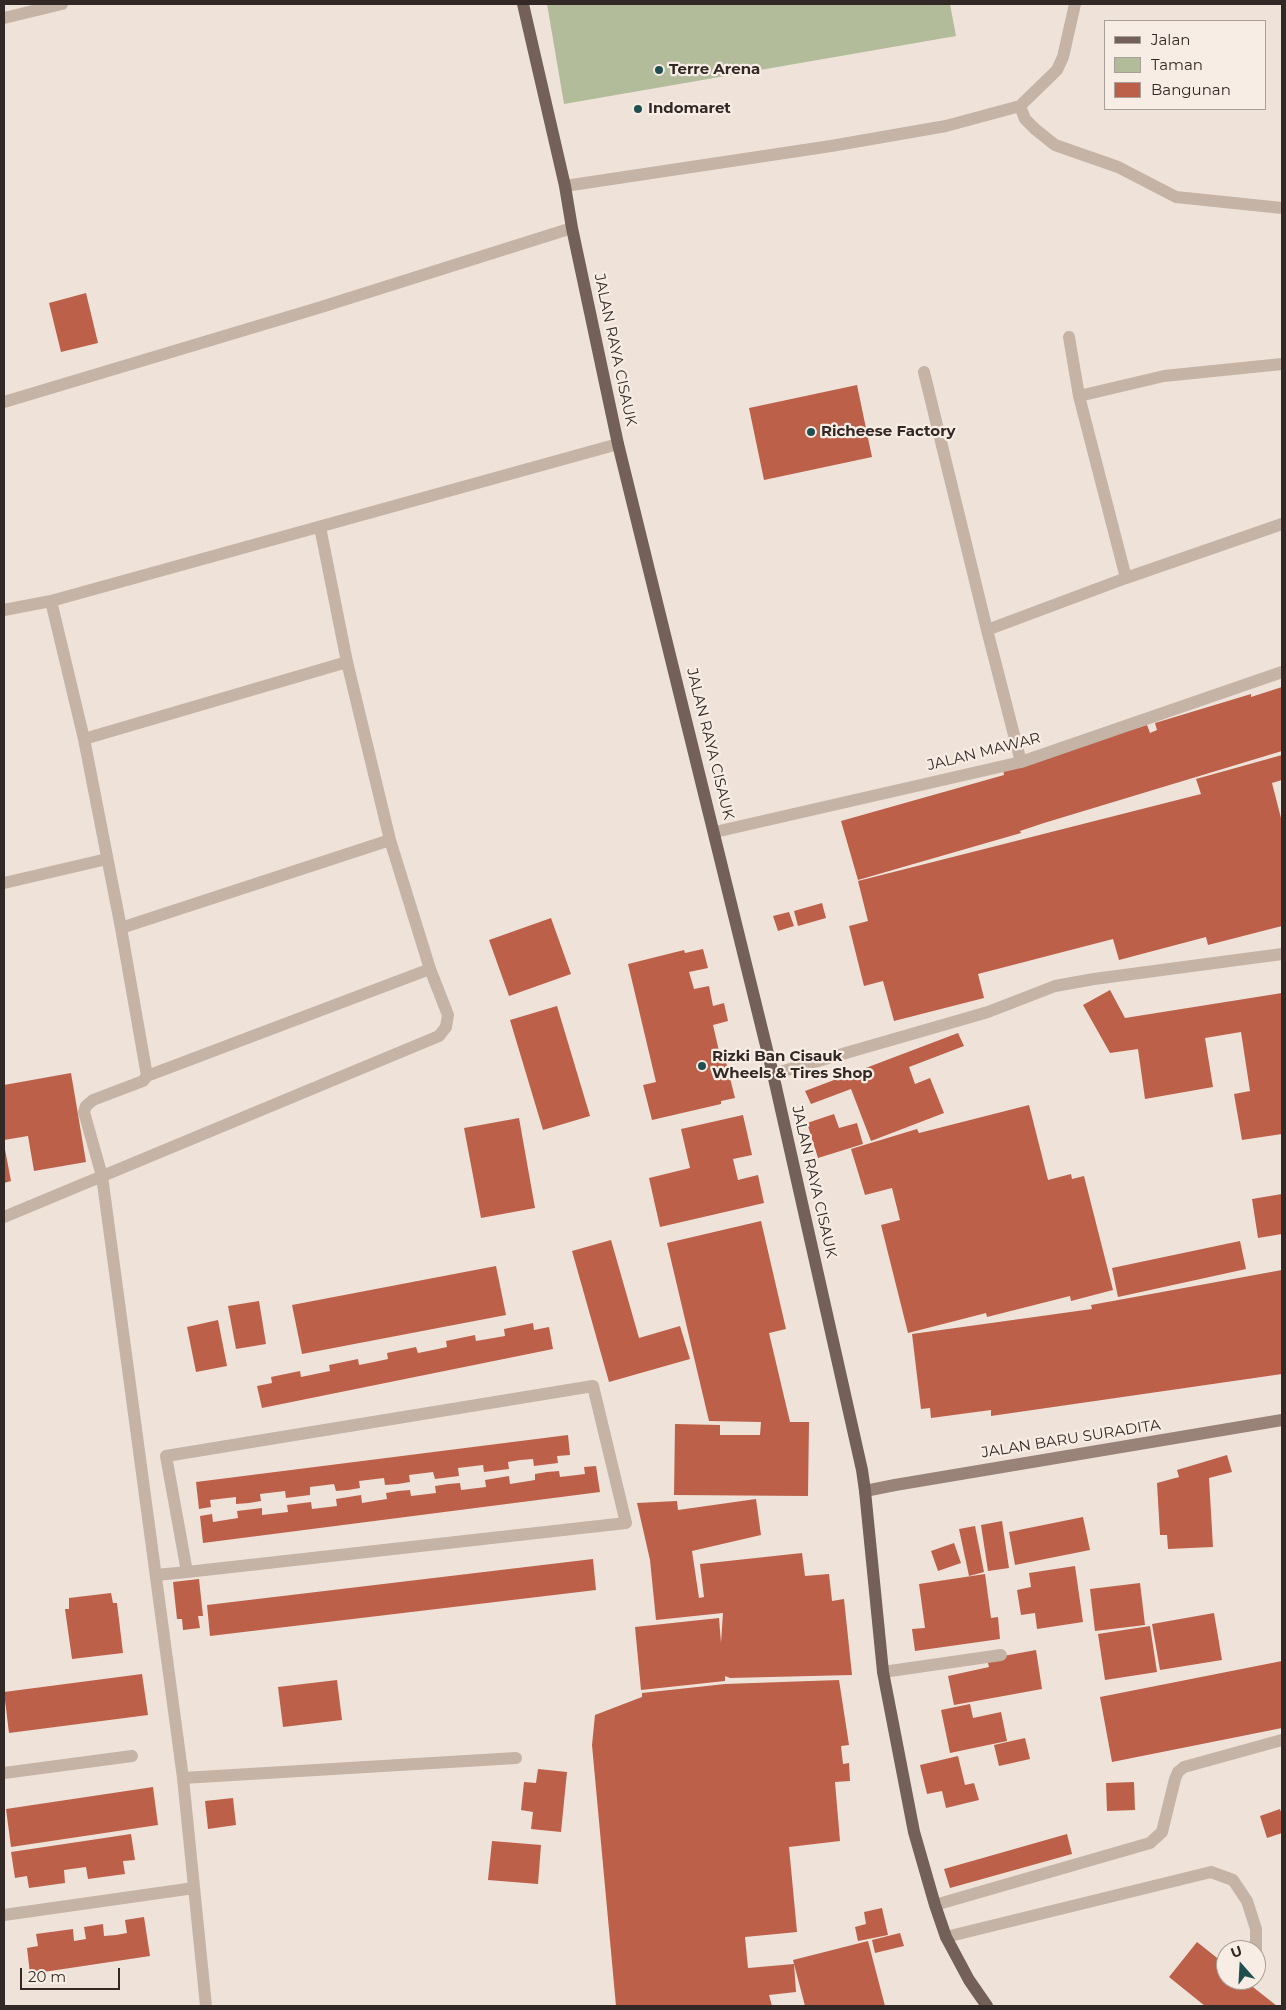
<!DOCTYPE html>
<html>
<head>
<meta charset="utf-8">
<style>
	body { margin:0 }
	#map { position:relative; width:1286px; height:2010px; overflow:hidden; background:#efe3d9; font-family:Montserrat,sans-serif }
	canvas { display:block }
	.frame { position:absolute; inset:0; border:5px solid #322926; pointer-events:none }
	.legend { position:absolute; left:1104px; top:20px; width:162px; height:90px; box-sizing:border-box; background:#f7ede4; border:1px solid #a89f98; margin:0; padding:6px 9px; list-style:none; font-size:15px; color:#322926 }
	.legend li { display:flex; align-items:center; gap:10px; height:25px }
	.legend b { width:25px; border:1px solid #a89f98 }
	.north { position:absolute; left:1216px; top:1940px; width:50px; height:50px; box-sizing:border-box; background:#f7ede4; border:1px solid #a89f98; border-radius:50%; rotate:341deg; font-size:14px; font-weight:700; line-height:20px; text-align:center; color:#322926 }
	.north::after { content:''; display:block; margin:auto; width:18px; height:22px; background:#1f4f50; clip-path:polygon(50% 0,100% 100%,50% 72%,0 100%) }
	.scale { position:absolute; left:20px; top:1968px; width:100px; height:22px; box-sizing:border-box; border:2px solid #322926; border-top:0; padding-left:6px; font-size:15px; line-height:18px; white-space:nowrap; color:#322926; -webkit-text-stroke:4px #f7ede4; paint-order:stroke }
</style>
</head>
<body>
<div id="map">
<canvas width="1286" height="2010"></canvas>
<div class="frame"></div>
<ul class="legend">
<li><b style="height:6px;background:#736058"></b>Jalan</li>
<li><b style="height:14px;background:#b2bc9a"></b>Taman</li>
<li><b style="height:14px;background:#bc6049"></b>Bangunan</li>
</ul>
<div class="north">U</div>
<div class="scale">20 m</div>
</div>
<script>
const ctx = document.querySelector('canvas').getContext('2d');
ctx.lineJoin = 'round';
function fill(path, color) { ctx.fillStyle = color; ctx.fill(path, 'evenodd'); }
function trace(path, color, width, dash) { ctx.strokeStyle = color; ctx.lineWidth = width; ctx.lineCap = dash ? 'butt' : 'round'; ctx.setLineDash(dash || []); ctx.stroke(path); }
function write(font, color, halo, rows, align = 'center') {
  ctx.font = font + ' Montserrat,sans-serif'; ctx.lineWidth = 4.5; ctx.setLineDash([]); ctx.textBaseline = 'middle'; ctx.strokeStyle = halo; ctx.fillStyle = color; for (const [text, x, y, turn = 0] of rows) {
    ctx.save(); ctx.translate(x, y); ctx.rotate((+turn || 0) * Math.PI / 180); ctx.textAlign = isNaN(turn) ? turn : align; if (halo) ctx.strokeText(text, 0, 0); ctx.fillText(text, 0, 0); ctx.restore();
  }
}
fill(new Path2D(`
	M547,4H950L956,36L564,104Z`), '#b2bc9a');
fill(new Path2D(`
	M86,293L98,343L61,352L49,303Z
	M857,385L872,457L764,480L749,408Z
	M1282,687V751L1044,823L1020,831L1021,833L858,880L841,821L1004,775L1003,769L1147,725L1150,733L1157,730L1155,723L1251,694V697Z
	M1282,755V780L1272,783L1282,822V926L1208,945L1206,937L1119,960L1113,939L978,974L984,998L894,1021L883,981L864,986L849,926L868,921L858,881L1201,794L1196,779Z
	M822,903L826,918L798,926L794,911Z
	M789,912L794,926L778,931L773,916Z
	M551,918L571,974L509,996L489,940Z
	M703,949L708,968L689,972L694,989L709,986L713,1006L724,1003L728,1021L713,1025L722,1064L726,1062L735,1098L721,1101V1104L652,1120L643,1085L656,1082L628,964L684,950L685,953Z
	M1110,990L1125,1018L1282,993V1134L1242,1140L1234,1094L1250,1091L1241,1032L1205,1038L1213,1087L1145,1099L1138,1049L1110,1053L1083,1005Z
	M557,1006L590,1116L543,1130L510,1020Z
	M958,1033L964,1046L909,1067L915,1084L930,1078L944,1113L871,1141L851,1089L811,1104L805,1091Z
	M71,1073L86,1162L34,1171L28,1136L4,1140V1085Z
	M1029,1105L1048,1180L1071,1174L1072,1179L1084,1176L1113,1290L1071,1301L1070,1296L987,1317L986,1313L908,1333L881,1225L900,1220L892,1188L865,1195L851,1149L917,1129L919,1133Z
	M834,1114L839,1128L857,1123L863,1144L818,1158L807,1123Z
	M743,1115L752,1155L733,1159L738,1180L758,1175L764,1203L660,1227L649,1178L690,1168L681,1129Z
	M519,1118L535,1208L481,1218L464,1128Z
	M4,1144L11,1181L4,1183Z
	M1282,1194V1234L1258,1238L1252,1199Z
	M761,1221L786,1329L769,1333L790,1422H809L808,1496L674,1495L675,1424L720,1425V1435H760L761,1422L709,1421L667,1243Z
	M611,1240L639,1338L680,1326L690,1359L609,1382L572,1251Z
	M1240,1241L1246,1269L1118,1297L1112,1268Z
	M496,1266L506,1315L302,1354L292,1305Z
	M1282,1270V1374L991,1416V1410L931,1418L930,1408L921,1409L912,1334L1092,1309L1091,1305Z
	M259,1301L266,1344L236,1349L228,1306Z
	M218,1320L227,1366L196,1372L187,1327Z
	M533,1323L534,1330L549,1327L553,1349L262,1408L257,1386L272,1383L271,1377L300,1371L301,1377L330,1371L329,1365L358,1359L359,1365L374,1362L388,1359L387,1353L416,1347L418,1353L433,1350L447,1347L446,1341L475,1335L476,1341L505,1336L504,1329Z
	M568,1435L570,1455L557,1456L558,1463L534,1466L533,1459L520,1460L508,1462L509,1469L484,1472L483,1465L458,1468L459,1476L435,1479L433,1472L409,1475L410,1482L398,1484L385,1485L384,1478L359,1481L360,1488L348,1490L336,1491L334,1484L310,1487V1495L286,1498L285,1491L260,1494L261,1501L249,1503L236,1504V1497L210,1500L211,1507L199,1509L196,1482Z
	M1227,1455L1232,1472L1209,1478L1213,1547L1168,1549L1167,1535H1160L1157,1483L1179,1477L1177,1470Z
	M596,1466L600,1492L203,1543L200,1516L212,1514L213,1522L238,1518L237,1511L262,1508V1515L288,1512L287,1505L311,1502L312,1509L337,1506L336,1499L361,1495L362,1503L374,1501L387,1499L386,1493L398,1491L410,1490L411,1496L436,1493L435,1486L448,1484L460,1483L461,1490L486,1487L485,1480L509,1476L510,1484L535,1480V1474L547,1472L559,1471L560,1477L585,1474L584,1467Z
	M756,1499L761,1535L692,1551L699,1598L704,1597L700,1564L802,1553L805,1576L829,1574L832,1601L844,1599L852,1675L730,1678L725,1676V1681L641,1690L635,1627L719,1618L721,1643L723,1613L656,1620L650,1560L637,1503L677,1501L678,1510Z
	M1083,1517L1090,1550L1015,1565L1009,1532Z
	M1002,1521L1009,1568L988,1571L981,1525Z
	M975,1526L984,1572L969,1576L959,1529Z
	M954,1543L961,1563L938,1571L931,1551Z
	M593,1559L596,1590L210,1636L207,1605Z
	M1075,1566L1083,1622L1037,1629L1035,1613L1021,1615L1017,1590L1031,1587L1029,1573Z
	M985,1574L991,1618L998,1617L1000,1639L915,1651L912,1629L925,1628L919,1584Z
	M199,1579L203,1616H198L200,1628L183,1630L182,1619H177L173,1582Z
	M1140,1583L1145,1625L1095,1631L1090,1589Z
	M111,1593L113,1603H117L123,1653L72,1659L65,1609H69V1598Z
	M1214,1613L1222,1660L1160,1670L1152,1624Z
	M1150,1626L1157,1672L1105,1680L1098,1634Z
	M1036,1650L1042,1689L954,1705L948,1676L989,1667L987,1659Z
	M1282,1661V1728L1112,1762L1100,1697Z
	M142,1674L148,1715L9,1733L4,1692Z
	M337,1680L342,1720L283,1727L278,1687Z
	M839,1680L849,1745L841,1746L843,1764L849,1763L850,1781L835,1782L840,1841L789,1847L797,1932L745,1937L748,1968L794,1964L796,1992L769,1995L772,2006H616L592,1745L595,1715L642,1697V1693L725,1684Z
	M970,1704L973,1718L1001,1712L1007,1741L950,1753L941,1710Z
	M1025,1738L1030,1759L999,1766L994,1745Z
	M958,1756L965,1785L974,1783L979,1800L946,1808L942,1791L927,1794L920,1765Z
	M538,1769L567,1772L561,1832L531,1829L533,1812L521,1810L524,1782L536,1783Z
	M1134,1782L1135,1810L1107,1811L1106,1783Z
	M153,1787L158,1825L11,1847L6,1809Z
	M233,1798L236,1825L208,1829L205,1801Z
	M1280,1809L1282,1815V1833L1267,1838L1260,1816Z
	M131,1834L135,1860L123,1861L125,1874L88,1879L86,1867L64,1870L65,1883L29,1888L27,1876L15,1878L11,1852Z
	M1067,1834L1072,1854L950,1888L944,1869Z
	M492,1841L541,1845L538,1884L488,1880Z
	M882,1908L888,1935L858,1941L855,1927L866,1924L864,1912Z
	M144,1917L150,1956L30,1974L27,1948L38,1946L36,1934L73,1929L74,1941L86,1939L84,1927L103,1924L104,1936L116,1935L127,1933L125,1920Z
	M900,1933L904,1946L875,1953L872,1940Z
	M868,1941L885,2006H805L793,1960Z
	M1197,1942L1226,1965V1980H1244L1277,2006H1205L1169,1977Z`), '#bc6049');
trace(new Path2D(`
	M4,18L62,4
	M773,1074L988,1012L1055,986L1094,979L1282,954
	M883,1672L1001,1655
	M183,1778L516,1758
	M935,1905L1150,1843L1162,1832L1175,1779L1178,1772L1184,1767L1282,1740
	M946,1937L1211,1872L1233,1880L1247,1901L1256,1929V1966
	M1248,1982L1249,1980`), '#c5b3a6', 12);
trace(new Path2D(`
	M1020,106L1025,119L1035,129L1055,145L1118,167L1176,197L1282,208
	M565,186L831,146L946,126L1020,106L1057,70L1063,57L1075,4
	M1069,337L1079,396
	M924,372L987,630L1021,762
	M4,402L318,308L572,228
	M1126,578L1079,396L1164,376L1282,364
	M51,601L84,739L121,928L147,1076
	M4,610L51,601L618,444
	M987,630L1126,578L1282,524
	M84,739L347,662
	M715,832L1021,762L1282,672
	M4,883L107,859
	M121,928L390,840
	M4,1217L439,1036L446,1027L448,1015L430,969L390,840L347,662L320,527
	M156,1575L187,1572L626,1523L593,1386L166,1456L187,1572
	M4,1773L132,1756
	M4,1915L194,1888
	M206,2006L183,1778L102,1176L84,1112L86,1106L93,1100L143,1081L147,1076L430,969`), '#c5b3a6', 12);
trace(new Path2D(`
	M865,1491L895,1485L1282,1420`), '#998278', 12);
trace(new Path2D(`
	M523,4L565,186L572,228L618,444L773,1074L862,1470L865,1491L883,1672L914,1832L935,1905L946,1937L969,1980L987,2006`), '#736058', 12);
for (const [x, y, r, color] of [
	[659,70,5,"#1f4f50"],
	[638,109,5,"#1f4f50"],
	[811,432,5,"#1f4f50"],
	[702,1066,5,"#1f4f50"]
]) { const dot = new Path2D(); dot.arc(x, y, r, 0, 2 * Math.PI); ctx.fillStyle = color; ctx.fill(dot); trace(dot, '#f7ede4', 2); }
write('bold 15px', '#322926', '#f7ede4', [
	["Terre Arena",669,70],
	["Indomaret",648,109],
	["Richeese Factory",821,432],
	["Rizki Ban Cisauk",712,1057],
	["Wheels & Tires Shop",712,1074]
], 'left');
write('15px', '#322926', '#f7ede4', [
	["JALAN RAYA CISAUK",615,350,78],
	["JALAN RAYA CISAUK",710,744,76],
	["JALAN MAWAR",984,752,-14],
	["JALAN RAYA CISAUK",814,1182,77],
	["JALAN BARU SURADITA",1071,1439,-9]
]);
</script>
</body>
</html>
